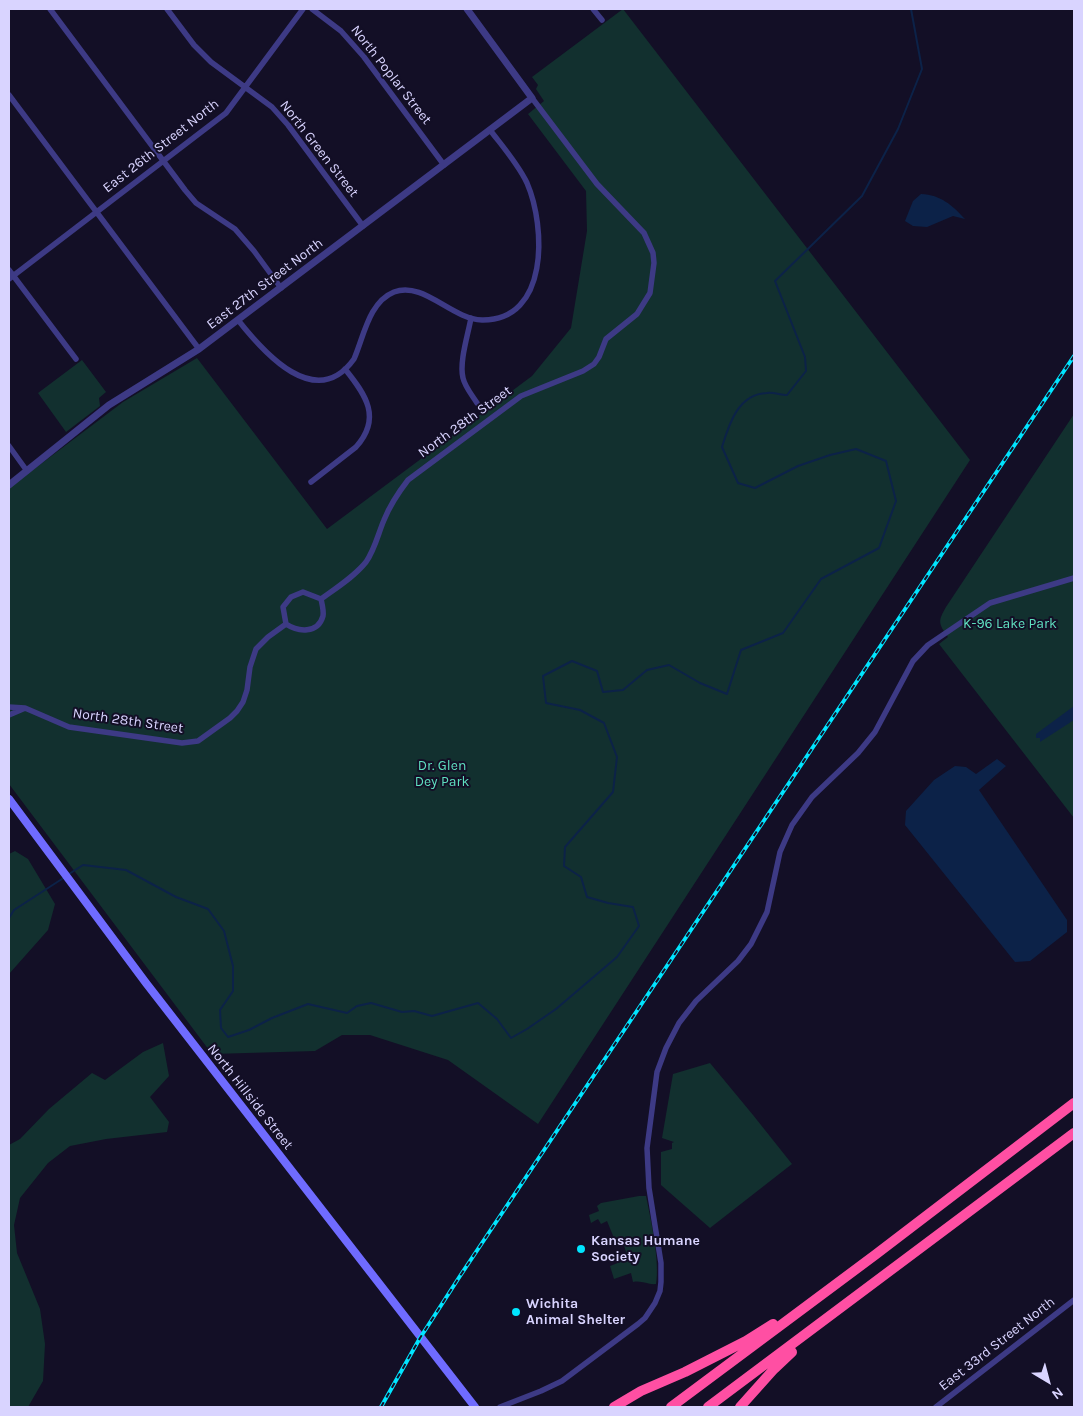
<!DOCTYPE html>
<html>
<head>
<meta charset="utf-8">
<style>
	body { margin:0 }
	#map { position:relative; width:1083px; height:1416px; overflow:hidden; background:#130f26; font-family:Karla,sans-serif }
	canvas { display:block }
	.frame { position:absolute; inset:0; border:10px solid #d9d4ff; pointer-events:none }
	.north { position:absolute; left:1023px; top:1356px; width:50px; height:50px; -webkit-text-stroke:4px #130f26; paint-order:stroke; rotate:143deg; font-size:14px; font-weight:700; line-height:20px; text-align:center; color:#d9d4ff }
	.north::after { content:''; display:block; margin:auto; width:18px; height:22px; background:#d9d4ff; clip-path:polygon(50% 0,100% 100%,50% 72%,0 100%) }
</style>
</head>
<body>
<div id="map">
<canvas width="1083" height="1416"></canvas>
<div class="frame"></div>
<div class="north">N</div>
</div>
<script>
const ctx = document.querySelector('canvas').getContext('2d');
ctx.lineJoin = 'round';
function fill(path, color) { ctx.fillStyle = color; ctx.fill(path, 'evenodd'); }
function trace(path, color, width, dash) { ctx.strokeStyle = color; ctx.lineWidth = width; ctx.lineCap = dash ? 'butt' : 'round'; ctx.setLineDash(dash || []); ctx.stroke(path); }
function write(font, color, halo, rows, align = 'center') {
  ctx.font = font + ' Karla,sans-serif'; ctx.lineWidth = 4; ctx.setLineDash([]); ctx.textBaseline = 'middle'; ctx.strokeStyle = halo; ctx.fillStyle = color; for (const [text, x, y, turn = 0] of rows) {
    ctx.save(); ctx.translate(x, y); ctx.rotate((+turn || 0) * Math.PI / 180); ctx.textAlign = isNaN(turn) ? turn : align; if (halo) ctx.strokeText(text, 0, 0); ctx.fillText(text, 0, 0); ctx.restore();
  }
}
fill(new Path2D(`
	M623,9L970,460L538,1124L448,1060L370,1035H342L315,1051L212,1054L9,784V488L123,402L197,358L327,529L532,376L571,328L587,231L586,191L528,114L544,101L536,89L538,85L532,77Z
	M82,360L106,392L99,398L100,406L66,432L38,393Z
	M1074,414V818L939,644L948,637C938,623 938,621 946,607Z
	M15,851L28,859L55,904L48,930L9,974V854Z
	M163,1043L169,1076L150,1097L169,1122L167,1132L106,1139L70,1146L48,1163L20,1198L14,1225L17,1253L40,1309L45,1344L43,1381L28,1407H9V1145L20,1139L49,1109L92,1073L105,1080L143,1052Z
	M710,1063L753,1115L792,1164L710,1228L661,1185V1152L672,1149V1143L674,1142L662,1138L673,1074Z
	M639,1196H646C651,1220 660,1262 656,1284C648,1285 642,1280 633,1282L631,1273L614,1279L610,1266L628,1259L623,1242L616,1243L607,1221L601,1224L598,1219L591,1223L589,1215L599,1211L597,1206L601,1203Z`), '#12302f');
fill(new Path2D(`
	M921,194C941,195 952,205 965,219L953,216L927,227L913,226L905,221L913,201Z
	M1074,706V720L1040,742V738H1036V734Z
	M997,759L1006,766L979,790L1067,920V932L1030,961L1015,962L905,825L906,811L934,780L955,766L966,767L976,774Z`), '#0c2248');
trace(new Path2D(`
	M69,874L83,865L126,870L176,897L208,909L224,931L233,966V991L220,1010L221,1028L228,1037L249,1030L272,1018L308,1004L347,1013L357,1006L371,1003L402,1012L414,1011L432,1016L478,1003L497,1019L511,1038L527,1029L556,1009L617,957L639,926L633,907L608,903L587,897L581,877L564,866L565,847L613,792L617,757L604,723L580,710L546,703L543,676L572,661L597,671L603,692L623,690L647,670L669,665L700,683L727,694L741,650L783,633L821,579L879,548L896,501L886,461L856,449L830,455L798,466L755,488L738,483L722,447C729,424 738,394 767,393C773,392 781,395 787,395L806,371L805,357L775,281L862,196L898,129L922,69L911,9
	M9,918L14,910L65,877`), '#0c2248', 2);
trace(new Path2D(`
	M50,9L185,190L196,203L235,229L254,251L281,288
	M167,9L194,45L211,62L272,107L288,125L363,226
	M312,9L341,31L364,57L444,165
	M593,9L602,20
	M9,95L199,349
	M9,270L76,359
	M9,279L226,113L303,9
	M471,318C468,335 459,362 463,378C465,387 472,395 477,403
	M238,320C264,353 316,412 354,359C364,336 369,302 394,292C424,281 451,319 482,320C549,321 546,227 527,183C518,164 503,147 490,130
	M9,446L27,471
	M311,482L356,447C382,418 366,395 345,369
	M303,592L321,599C322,604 324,611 323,616C318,634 298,632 286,624L283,607L291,597Z
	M321,599C336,588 354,577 366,562C375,549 378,534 384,520C390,505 398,493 408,480L521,396L583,371L594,364L599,357L606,339L637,314L650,293L654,263L653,253L644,233L597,184L532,98
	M9,707L25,708L69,727L182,743L198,741L230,718L237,711L243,702L247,690L250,667L256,649L268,637L286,624
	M9,715L23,709
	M500,1407L541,1391L562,1381L638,1324L645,1318L655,1303L660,1291L661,1282V1263L649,1188L647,1148L657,1072L666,1048L679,1023L696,1001L738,961L751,944L767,912L780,852L792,825L812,797L858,753L875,732L913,661L928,645L990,603L1074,578
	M936,1407L1074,1300`), '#3d3a85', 5.5);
trace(new Path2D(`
	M9,485L109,405L199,349L532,98L467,9`), '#3d3a85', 7);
trace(new Path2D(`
	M9,799L146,983L475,1407`), '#6f6bff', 8);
trace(new Path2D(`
	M614,1407L641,1391L685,1372L746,1341L773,1324
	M671,1407L875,1255L1074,1103
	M708,1407L1074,1133
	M740,1407L774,1369L792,1352`), '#ff4fa3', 10);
const rail = new Path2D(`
	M381,1407L420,1338L460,1276L1074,356`);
trace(rail, '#00e5ff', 4);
trace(rail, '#130f26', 2, [5.5]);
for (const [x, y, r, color] of [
	[581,1249,5,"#00e5ff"],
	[516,1312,5,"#00e5ff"]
]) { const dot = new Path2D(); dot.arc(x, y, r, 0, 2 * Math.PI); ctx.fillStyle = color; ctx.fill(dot); trace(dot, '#130f26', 2); }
write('14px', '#d9d4ff', '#130f26', [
	["North Poplar Street",391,75,52],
	["East 26th Street North",161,146,-38],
	["North Green Street",319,149,52],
	["East 27th Street North",265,284,-37],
	["North 28th Street",465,422,-36],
	["North 28th Street",128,721,8],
	["North Hillside Street",250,1097,52],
	["East 33rd Street North",997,1344,-38]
]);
write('14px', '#5fe0c0', '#130f26', [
	["K-96 Lake Park",1010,624],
	["Dr. Glen",442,766],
	["Dey Park",442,782]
]);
write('bold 14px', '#d9d4ff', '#130f26', [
	["Kansas Humane",591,1241],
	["Society",591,1257],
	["Wichita",526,1304],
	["Animal Shelter",526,1320]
], 'left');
</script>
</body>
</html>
